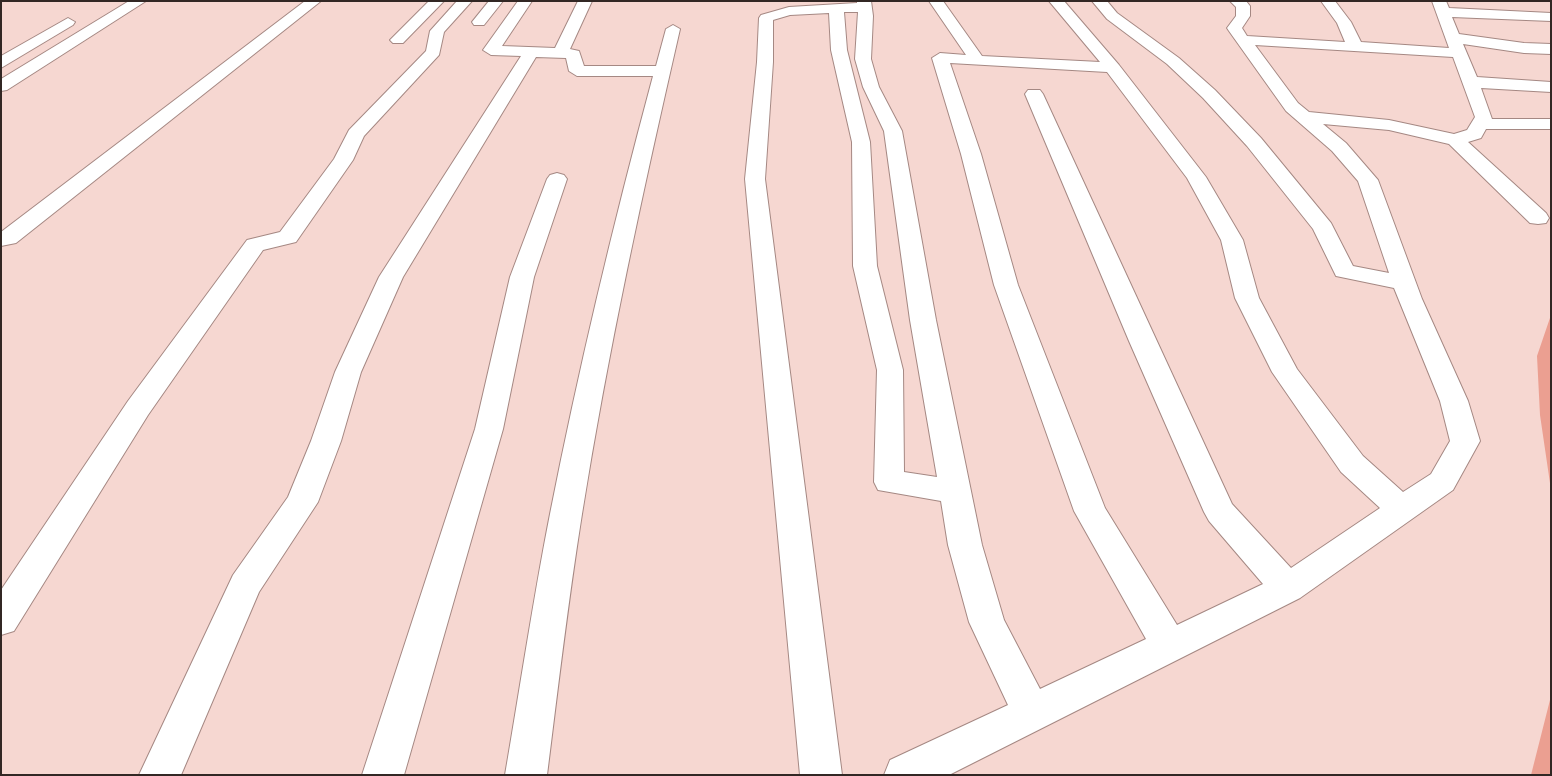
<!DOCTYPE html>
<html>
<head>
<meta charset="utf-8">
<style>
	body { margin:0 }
	#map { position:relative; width:1552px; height:776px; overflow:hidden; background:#f6d7d1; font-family:"Archivo Narrow",sans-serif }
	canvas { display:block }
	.frame { position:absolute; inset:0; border:2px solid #322724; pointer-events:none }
</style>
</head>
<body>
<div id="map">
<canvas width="1552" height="776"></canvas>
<div class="frame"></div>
</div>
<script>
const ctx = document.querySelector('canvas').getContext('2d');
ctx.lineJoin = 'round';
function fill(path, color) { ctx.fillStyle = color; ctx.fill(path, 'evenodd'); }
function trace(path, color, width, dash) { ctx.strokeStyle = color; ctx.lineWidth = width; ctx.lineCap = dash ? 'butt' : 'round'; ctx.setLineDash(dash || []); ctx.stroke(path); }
fill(new Path2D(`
	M1551,315V490L1540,415L1537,356Z
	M1551,696V775H1531Z`), '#eb9f91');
const minor = new Path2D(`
	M129,1H146L7,90L1,91V79Z
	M305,1H321L16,243L1,246V232Z
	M429,1H444L403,43H393L390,40Z
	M457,1H472L444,32L439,55L364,136L353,160L296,242L263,250L148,415L14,631L1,635V590L128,401L247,240L280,232L334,159L349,130L426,51L430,31Z
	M489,1H503L484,25H474L472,22Z
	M518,1H532L502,46L555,48L578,1H592L570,49L579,51L584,66H656L666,29L673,25L680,29C643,190 608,351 582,514C568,601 558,688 547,775H505C520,688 533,600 550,514C579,367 614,221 653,76H577L569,71L566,58L536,57L403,277L361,372L341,441L318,502L259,592L181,775H139L233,575L288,497L311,441L335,372L379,277L521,56L491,55L483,50Z
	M857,1H871L873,16L871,59L879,87L902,131L936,320L982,545L1004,620L1040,689L1146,639L1074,511L994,285L961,154L932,58L940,53L966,55L929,1H943L982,56L1100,62L1049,1H1064L1119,65L1206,177L1243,240L1259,298L1297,369L1363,456L1403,492L1431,474L1450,441L1440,401L1394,288L1336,276L1313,229L1247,146L1203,98L1167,64L1107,19L1092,1H1107L1117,13L1179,58L1215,90L1261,138L1331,223L1353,266L1389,273L1358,181L1332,151L1286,111L1229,31L1227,28L1236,16V7L1230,1H1246L1250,6V16L1242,28L1247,36L1345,42L1337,23L1321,1H1335L1351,22L1361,42L1449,48L1432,1H1446L1449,8L1551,13V21L1452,17L1459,34L1524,43L1551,44V54L1524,53L1463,44L1477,77L1551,82V92L1481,88L1492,119H1551V129H1486L1481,138L1468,142L1546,213L1549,218L1546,223L1538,224L1530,223L1449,144L1389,130L1323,124L1346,143L1378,180L1422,299L1468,401L1480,441L1453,490L1300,598L949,775H884L890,760L1008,705L969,622L948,545L941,501L878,490L874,482L877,370L853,266L852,142L831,50L829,13L790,15L773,20V62L765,179L842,775H800L745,179L757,62L759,18L761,15L789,7L857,3ZM844,12H858L855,59L863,87L884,131L910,320L937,477L904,472L903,370L877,266L870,142L847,50ZM1255,45L1453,57L1475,117L1467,130L1454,134L1389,120L1309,112L1298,103ZM950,63L1107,72L1187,178L1221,240L1235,298L1272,372L1341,472L1380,508L1291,568L1232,504L1043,94L1040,90H1028L1025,94L1129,341L1204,512L1209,521L1263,584L1177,625L1105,508L1018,285L981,154Z
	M68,18L75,22L73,25L1,68V56Z
	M557,173L564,175L567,179L534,277L503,429L404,775H362L475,429L510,277L547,179L550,175Z`);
trace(minor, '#a58883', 2);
fill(minor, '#fff');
</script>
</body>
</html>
